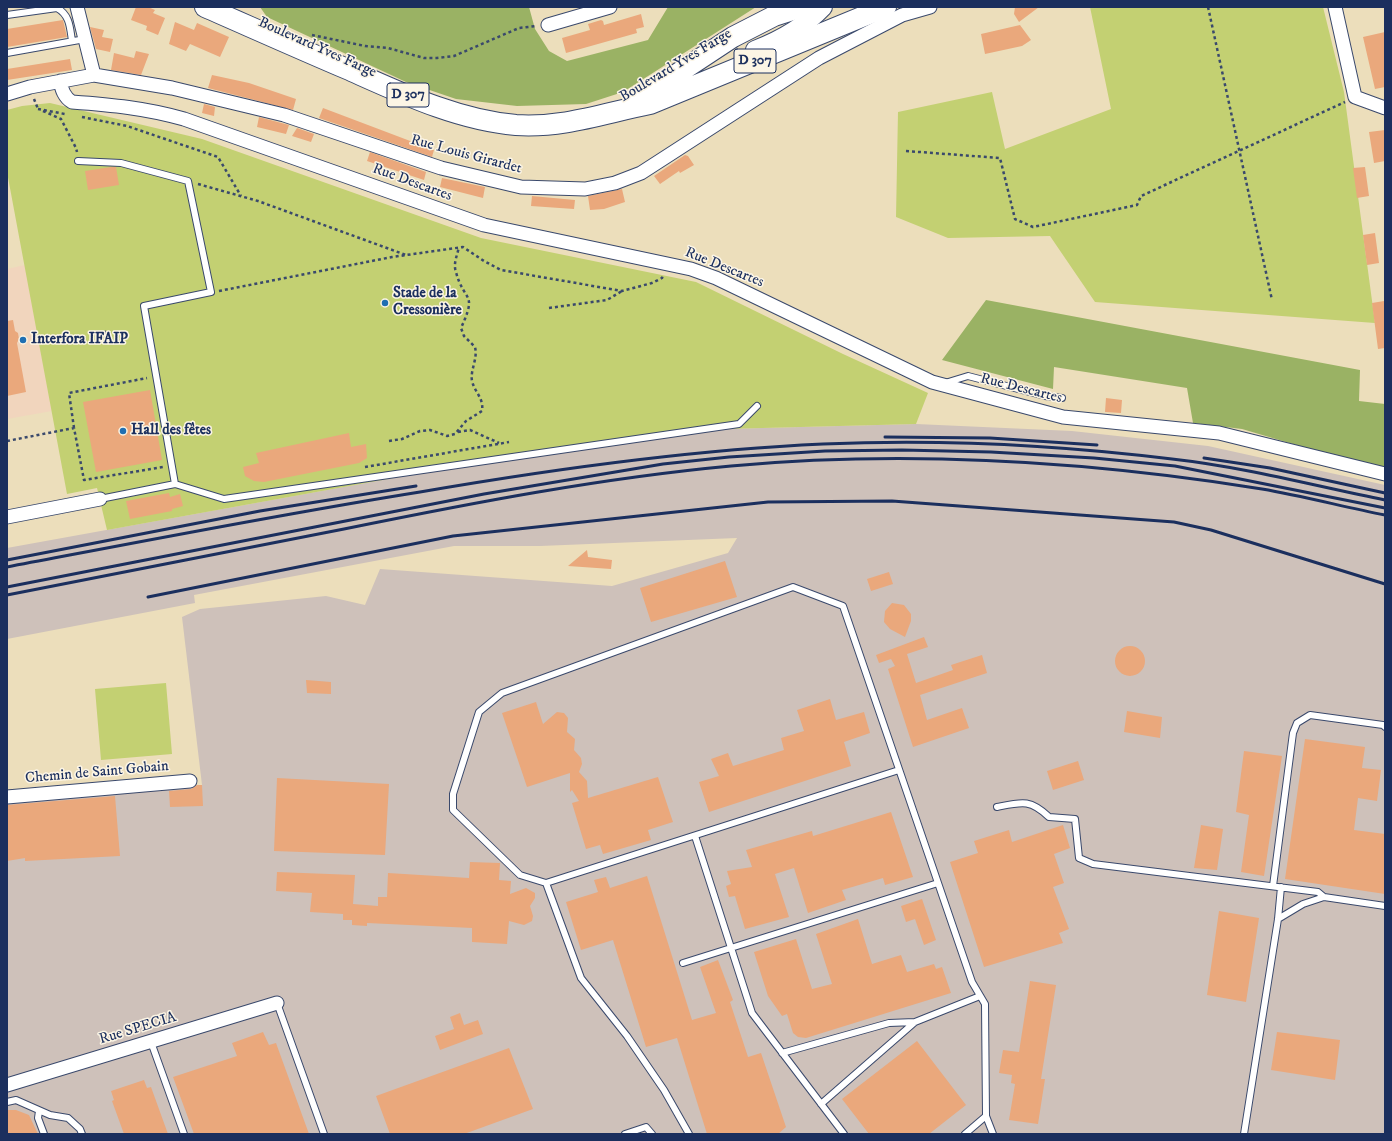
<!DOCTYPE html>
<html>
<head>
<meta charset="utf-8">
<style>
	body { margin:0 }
	#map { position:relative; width:1392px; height:1141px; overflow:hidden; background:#ecdebb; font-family:"IM FELL DW Pica",serif }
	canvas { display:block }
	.frame { position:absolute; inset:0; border:8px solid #1b2f5e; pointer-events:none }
</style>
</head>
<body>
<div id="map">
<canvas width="1392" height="1141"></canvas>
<div class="frame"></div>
</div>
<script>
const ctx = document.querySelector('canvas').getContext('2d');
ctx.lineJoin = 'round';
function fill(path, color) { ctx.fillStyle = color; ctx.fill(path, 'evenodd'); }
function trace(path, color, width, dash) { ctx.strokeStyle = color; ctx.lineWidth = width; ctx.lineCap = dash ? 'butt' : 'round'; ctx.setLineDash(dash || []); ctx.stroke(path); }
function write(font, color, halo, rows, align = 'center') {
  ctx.font = font + ' "IM FELL DW Pica",serif'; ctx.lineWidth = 3; ctx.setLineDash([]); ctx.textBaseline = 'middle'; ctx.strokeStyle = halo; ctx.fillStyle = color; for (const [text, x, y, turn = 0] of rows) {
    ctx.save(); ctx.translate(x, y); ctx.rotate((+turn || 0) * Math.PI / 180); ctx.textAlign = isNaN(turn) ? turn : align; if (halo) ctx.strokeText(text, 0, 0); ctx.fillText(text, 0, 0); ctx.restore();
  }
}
fill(new Path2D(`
	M25,265L52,411L7,419V269Z`), '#f1d5bd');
fill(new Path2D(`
	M916,424L1072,431L1208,446L1385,485V1134H7V802L202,785L182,617L200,609L326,596L365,605L380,569L612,586L728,553L737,538L540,546H454L194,595L195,603L7,639V548L487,461L724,429Z`), '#cec1ba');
fill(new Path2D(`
	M1090,7H1323L1344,92L1375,323L1095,302L1050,236L948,238L896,217L898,112L992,92L1005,149L1111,109Z
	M50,103L202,139L481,238L696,282L843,354L928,393L916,424L724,429L487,461L107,530L97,488L67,494L7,172V110L22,106Z
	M166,683L172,754L101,760L95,689Z`), '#c3d072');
fill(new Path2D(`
	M260,7H529L535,29L549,51L567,61L648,40L668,7H756L623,92L586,104L517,106L456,99L406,82L267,17Z
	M986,300L1360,370L1359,401L1385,404V468L1330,455L1242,429L1193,423L1187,388L1054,367L1053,389L942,360Z`), '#9ab264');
fill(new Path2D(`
	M136,7H148L155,10L153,13L165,18L158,35L146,30L147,26L131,20Z
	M1015,7H1039L1019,22L1014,14Z
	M641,14L644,27L636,29L637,33L566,53L562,38L590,30L588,24L601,20L603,21L604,25Z
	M63,20L67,37L7,47V29Z
	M175,22L194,30L197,23L229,37L220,57L190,44L186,51L169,44Z
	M1020,25L1031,40L1022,46L985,54L981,34Z
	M90,27L104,30L102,37L113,39L110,52L96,49Z
	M1385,32V87L1375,89L1363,37Z
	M136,51L149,54L141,75L111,70L114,53L134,58Z
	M70,59L72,70L7,80V69Z
	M212,75L249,83L296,99L293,110L208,88Z
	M204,104L215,107L214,116L202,113Z
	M323,108L434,150L432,157L319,118Z
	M259,117L289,125L286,134L257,127Z
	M297,128L314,134L311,142L292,136Z
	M1385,130V161L1374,163L1369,132Z
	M370,152L426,172L424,180L367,161Z
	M685,155L688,156L694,165L680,173L679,171L660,184L654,176Z
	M111,167H116L119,185L88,190L85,171Z
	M1365,167L1369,196L1357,198L1353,168Z
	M442,178L485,187L483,198L440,187Z
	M622,189L625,202L604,209L590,210L588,196Z
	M532,196L575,200L574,209L531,206Z
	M1375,233L1379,263L1367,265L1363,235Z
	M1384,301L1385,348L1378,349L1372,303Z
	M13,320L15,331L18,333L19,339L17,343L26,392L7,396V321Z
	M150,390L162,460L96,472L83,402Z
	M1106,398L1122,400L1121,413L1105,412Z
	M349,433L351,447L366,444L367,458L359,463L264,482L254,481L245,476L243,467L259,463L256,453Z
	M169,493L170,497L180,494L183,506L172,509V511L130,519L126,501Z
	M587,550L588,557L612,560L611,569L568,566Z
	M725,561L737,597L651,622L640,588Z
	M889,572L893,584L871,591L867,579Z
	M892,603L904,605L911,614V621L905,637L890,629L884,622L885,611Z
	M924,637L928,647L907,654L916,683L953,670L951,665L982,655L987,673L920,695L927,720L962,708L969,728L913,747L888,669L895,666L891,659L879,663L876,655Z
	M1115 661a15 15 0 1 1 30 0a15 15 0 1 1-30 0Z
	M306,680L331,682V694L307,693Z
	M830,699L836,720L864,712L870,733L844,742L851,766L709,812L699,782L719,776L711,759L728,753L733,766L784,750L781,738L804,731L797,710Z
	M536,702L543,724L557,712L564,713L568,718L567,732L575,739L574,750L581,758L582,764L579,772L587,781L588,798L658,777L673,822L648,830L651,840L603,854L600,845L586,849L572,803L579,801L572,790L570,792V773L527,787L502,713Z
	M1127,711L1162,717L1160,738L1124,732Z
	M1305,739L1365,747L1362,768L1381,770L1377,801L1358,798L1354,830L1385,834V894L1285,879Z
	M1244,751L1282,756L1264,876L1241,872L1249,815L1236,812Z
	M1078,761L1084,780L1053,790L1047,771Z
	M277,778L389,784L385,855L274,851Z
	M197,785H202L203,806L170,807L169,791L191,789Z
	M115,796L120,856L25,861V858L7,861V805Z
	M891,812L913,877L885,885L883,878L842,890L846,900L808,913L794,868L775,874L789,917L745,929L735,896L729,897L726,886L731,884L727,871L752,867L746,850L812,831L813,836Z
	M1063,825L1070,848L1054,854L1064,883L1053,887L1069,929L1059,933L1063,943L984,967L950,862L978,853L974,841L1009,830L1012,842Z
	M1201,825L1223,829L1217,870L1194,868Z
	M470,862L500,863L499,880L511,881L510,894L526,888L535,893V898L530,906L533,916L532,921L524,925L509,921L507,944L472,942V928L367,923V926L352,925V920H343V914L310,912L312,893L276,891L277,872L355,875L353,904L378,906V897H387L388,873L469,878Z
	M647,876L692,1020L716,1013L700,967L718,960L733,1000L730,1002L748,1057L761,1053L786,1127L778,1134H707L677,1038L646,1047L613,940L581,950L566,902L598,892L594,880L606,877L610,888Z
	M922,899L936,940L924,945L915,919L906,922L901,906Z
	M1219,911L1259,918L1246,1002L1207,995Z
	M858,919L872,964L901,955L907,972L934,964L936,969L942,967L951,993L806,1038L798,1037L793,1033L787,1014L782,1016L768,996L754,952L796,939L812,989L832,984L816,934Z
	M1030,981L1056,985L1041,1079H1045L1038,1124L1009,1120L1015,1084L1011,1083L1012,1075L999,1073L1003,1050L1019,1052Z
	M460,1013L464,1025L478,1020L483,1034L440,1050L435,1036L454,1029L450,1017Z
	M263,1032L269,1045L276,1043L309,1134H194L173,1077L237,1056L232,1043Z
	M1277,1032L1340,1040L1335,1080L1271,1070Z
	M917,1041L966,1105L929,1134H869L842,1099Z
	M509,1048L533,1109L464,1134H390L376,1096Z
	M144,1080L147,1088L151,1087L168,1134H124L112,1101L114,1100L111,1091Z
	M7,1110H16L29,1115L38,1134H7Z`), '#eaa87c');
const lane = new Path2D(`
	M7,15L57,8C70,15 70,28 72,41
	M7,53L85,39
	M78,161L121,163L188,181L211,292L144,306L175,484
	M945,383L968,376L1045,396L1062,398
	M100,499L175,484L224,499L739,424L757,406
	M997,807C1022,802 1030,799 1049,817L1075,819L1079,858L1093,864L1318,892L1324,897
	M695,836L752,1013L844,1134
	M546,883L899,770
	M1273,886L1293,733L1297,723L1310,715L1383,725L1385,727
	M1278,919L1303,904L1324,897L1385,906
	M683,963L938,883
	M277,1003L324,1134
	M151,1042L184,1134
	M782,1053L889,1023L915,1022
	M7,1102L16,1100L50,1115L68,1118L80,1129L82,1134
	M821,1104L915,1022L980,996
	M39,1111L38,1118L44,1134
	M625,1134L646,1127L652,1134
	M689,1134L664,1090L627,1036L581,978L546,883L520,875L453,810V794L479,712L502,693L793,587L843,606L972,982L985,1004L986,1116
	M965,1134L986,1116L993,1134
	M1244,1134L1278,919L1281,887`);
const street = new Path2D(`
	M77,7L94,75
	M1335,7L1355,97L1385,108
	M548,25L610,7
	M60,81C62,90 64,97 72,102C112,105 145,108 184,119L484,225L691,269L716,278L932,382L1063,417L1219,433L1385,474
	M7,94L30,87L94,75L172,88L284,115L441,168L521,187L585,189L615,183L641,173L819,58L902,15L930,7
	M7,517L100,499
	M7,797L190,781
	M7,1085L277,1003`);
const secondary = new Path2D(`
	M755,50C781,40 804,27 823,7`);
const primary = new Path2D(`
	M205,7C253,28 300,49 347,69C401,93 457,120 516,125C565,128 604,113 650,104L886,7
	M633,103L733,37L774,16L802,7`);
trace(lane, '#3a496c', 8);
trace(street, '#3a496c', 15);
trace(secondary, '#3a496c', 20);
trace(primary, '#3a496c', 22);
trace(new Path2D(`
	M1208,7L1272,300
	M312,35L365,46L388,48L424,58H437L454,56L519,28L536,26
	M34,99L38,109
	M38,109L65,114
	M43,111L61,119L76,148L77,152
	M82,117L127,126L218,157L241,196
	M906,151L1000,158L1015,219L1033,227L1137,205L1141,196L1345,102
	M198,184L258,201L406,255
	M219,291L392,257L463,247L484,261L501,270L622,291L652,283L662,278L663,275
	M549,308L607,300L622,291
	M101,338L106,331
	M74,428L69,393L147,378
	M458,432L470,430L499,443
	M7,441L74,428L84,480L163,467
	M389,441L402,439L420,431L430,430L447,436L455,434L466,421L482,411C484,398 475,393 472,381C470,370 478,359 475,347L464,336L461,328C478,291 464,303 456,272C453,264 457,256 459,247
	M365,467L509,442`), '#3a496c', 2.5, [3, 3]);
trace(lane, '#fff', 6);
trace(street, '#fff', 13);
trace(secondary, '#fff', 18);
trace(primary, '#fff', 20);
trace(new Path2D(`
	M885,437L990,438L1097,445
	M1204,458L1270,468L1385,493
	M7,560L260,511L416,486
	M7,567C144,541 282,514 420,492C553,469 688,450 823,444C938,439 1058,445 1172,459C1244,467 1315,486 1385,500
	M7,587L484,494L663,464L729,457L825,451L902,450L991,452L1094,458L1175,466L1385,508
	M7,595C119,573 232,551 344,529C472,503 601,478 731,466C907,450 1087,461 1262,489C1303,496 1344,507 1385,515
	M148,597L453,536L768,502L892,501L1174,522L1211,530L1385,584`), '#1b2f5e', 3);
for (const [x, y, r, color] of [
	[385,303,4,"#1f6fb2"],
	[23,340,4,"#1f6fb2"],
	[123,431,4,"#1f6fb2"]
]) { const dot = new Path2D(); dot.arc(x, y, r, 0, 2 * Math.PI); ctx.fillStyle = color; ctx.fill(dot); trace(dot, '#fcf5e5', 1.5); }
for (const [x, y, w] of [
	[755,61,42],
	[408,95,42]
]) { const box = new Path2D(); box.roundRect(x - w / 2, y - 12, w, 24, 3); ctx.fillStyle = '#fcf5e5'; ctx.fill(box); trace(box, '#1b2f5e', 1); }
write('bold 14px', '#1b2f5e', null, [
	["D 307",755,61],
	["D 307",408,95]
]);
write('15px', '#1b2f5e', '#fcf5e5', [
	["Boulevard Yves Farge",317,48,24],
	["Boulevard Yves Farge",676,66,-31],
	["Rue Louis Girardet",466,155,15],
	["Rue Descartes",412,183,20],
	["Rue Descartes",724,268,22],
	["Rue Descartes",1021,389,14],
	["Chemin de Saint Gobain",97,773,-5],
	["Rue SPECIA",138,1029,-17]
]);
write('bold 15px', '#1b2f5e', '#fcf5e5', [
	["Stade de la",393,294],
	["Cressonière",393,311],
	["Interfora IFAIP",31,340],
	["Hall des fêtes",131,431]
], 'left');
</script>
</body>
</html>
